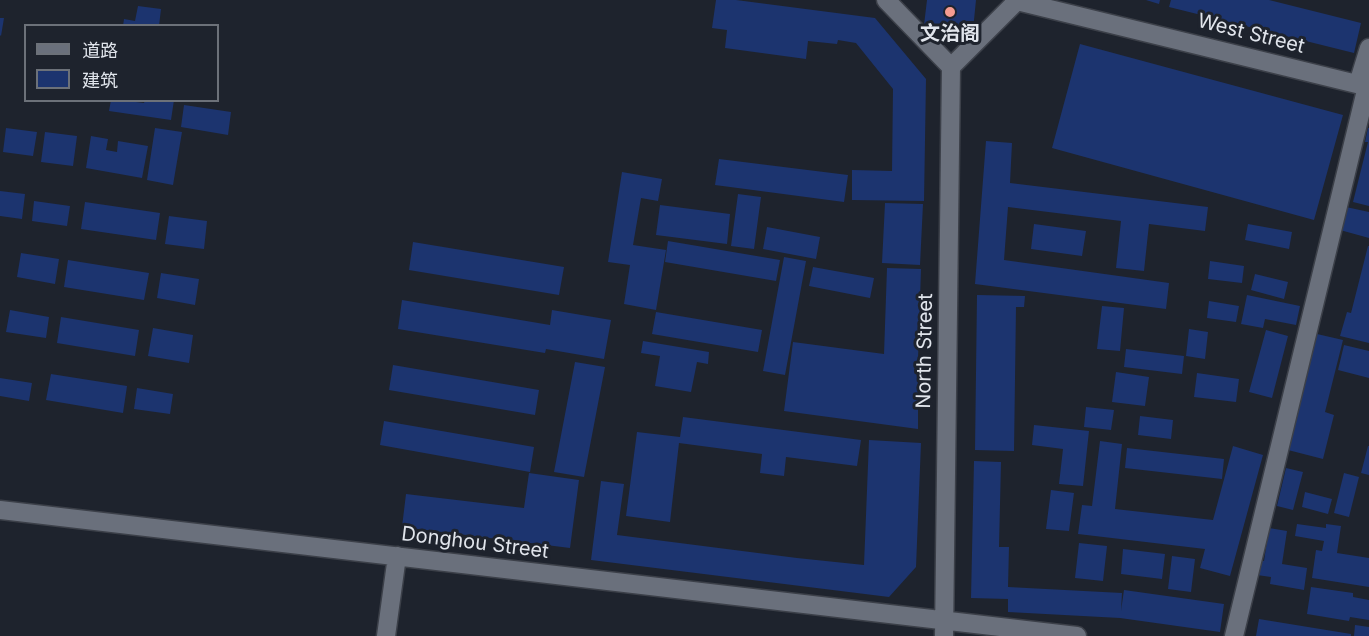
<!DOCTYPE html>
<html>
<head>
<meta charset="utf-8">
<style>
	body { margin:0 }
	#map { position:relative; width:1369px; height:636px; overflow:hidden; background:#1e232d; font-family:Inter,"Noto Sans SC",sans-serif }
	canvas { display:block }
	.legend { position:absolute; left:24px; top:24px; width:195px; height:78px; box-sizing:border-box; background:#1e232d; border:2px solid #6c7179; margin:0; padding:8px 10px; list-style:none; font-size:18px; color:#e1e5ec }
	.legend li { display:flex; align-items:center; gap:12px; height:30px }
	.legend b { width:30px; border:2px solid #6c7179 }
</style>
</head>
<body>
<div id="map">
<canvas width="1369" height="636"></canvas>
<ul class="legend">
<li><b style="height:8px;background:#6a707c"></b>道路</li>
<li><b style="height:16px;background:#1c346f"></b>建筑</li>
</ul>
</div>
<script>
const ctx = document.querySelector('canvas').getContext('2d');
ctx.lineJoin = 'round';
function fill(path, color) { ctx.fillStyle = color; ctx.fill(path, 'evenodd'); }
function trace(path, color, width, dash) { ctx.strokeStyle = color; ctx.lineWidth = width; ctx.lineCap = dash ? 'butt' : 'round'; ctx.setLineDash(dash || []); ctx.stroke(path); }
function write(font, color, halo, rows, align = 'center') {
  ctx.font = font + ' Inter,"Noto Sans SC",sans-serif'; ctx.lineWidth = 6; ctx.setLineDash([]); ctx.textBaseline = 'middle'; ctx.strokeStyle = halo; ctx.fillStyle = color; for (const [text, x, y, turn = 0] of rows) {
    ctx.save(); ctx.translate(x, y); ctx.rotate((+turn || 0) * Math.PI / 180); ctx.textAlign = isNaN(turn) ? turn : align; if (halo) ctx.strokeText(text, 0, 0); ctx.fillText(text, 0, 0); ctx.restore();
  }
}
fill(new Path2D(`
	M716,0H736L875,18L926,79L924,201L852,200V170L892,171L893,89L856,43L838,40L837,44L808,41L806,59L725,48L727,30L712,28Z
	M927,0H976L973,30L924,25Z
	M1146,0H1160L1159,4Z
	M1171,0H1269L1361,23L1354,53L1169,7Z
	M138,6L161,9L159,26H123L124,19L135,21Z
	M0,18H4L1,36L0,35Z
	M1080,44L1343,115L1314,220L1052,148Z
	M111,100H136V102L144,103L145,100H174L171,120L109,111Z
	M184,105L231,112L228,135L181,127Z
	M6,128L37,132L33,156L3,152Z
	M155,128L182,132L173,185L147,180Z
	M1368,128H1369V206L1353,202L1368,142H1365Z
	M45,132L77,136L73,166L41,162Z
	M91,136L108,139L106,150L117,152L118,141L148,146L142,178L86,168Z
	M986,141L1012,143L1010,183L1208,207L1205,231L1149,224L1144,271L1116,268L1121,221L1008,207L1004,260L1169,283L1166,309L975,284Z
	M719,159L848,175L844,202L715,185Z
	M622,172L662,179L658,201L641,198L633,245L666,250L656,310L624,304L630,265L608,262Z
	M0,191L25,194L22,219L0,216Z
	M738,194L761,197L754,249L731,246Z
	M34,201L70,206L67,226L32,221Z
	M85,202L160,213L156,240L81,229Z
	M885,203L923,204L920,265L882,263Z
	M660,205L730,214L727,244L656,235Z
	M1346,207L1369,212V238L1340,230Z
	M169,216L207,221L204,249L165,244Z
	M1034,224L1086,231L1082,256L1031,249Z
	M1248,224L1292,232L1289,249L1245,240Z
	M767,227L820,237L816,259L763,249Z
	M668,241L780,260L776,281L665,262Z
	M413,242L564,267L559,295L409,270Z
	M1368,246H1369V343L1340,336L1347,312L1351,313Z
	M21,253L59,259L55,284L17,277Z
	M784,257L806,261L785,375L763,371Z
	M68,260L149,273L144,300L64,287Z
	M1210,261L1244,266L1242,283L1208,279Z
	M813,267L874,278L870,298L809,286Z
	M887,268L921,269L918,359V429L784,411L793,342L884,354Z
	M161,273L199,279L195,305L157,298Z
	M1255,274L1288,282L1284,299L1251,290Z
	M977,295L1025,296L1024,307H1016L1014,451L975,450Z
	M1247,295L1300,306L1296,325L1265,319L1263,328L1241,324Z
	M402,300L550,325L552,310L611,320L604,359L546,349L545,353L398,329Z
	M1209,301L1239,306L1236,322L1207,318Z
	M1102,306L1124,308L1120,351L1097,349Z
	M10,310L49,317L46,338L6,332Z
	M656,312L762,330L758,352L652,334Z
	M61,317L139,330L135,356L57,343Z
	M153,328L193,335L189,363L148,356Z
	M1189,329L1208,332L1205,359L1186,356Z
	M1266,330L1288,336L1272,398L1249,392Z
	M1317,334L1343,340L1325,412L1334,415L1323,459L1288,450Z
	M643,341L709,352L708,364L697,362L691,392L655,386L660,356L641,353Z
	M1344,345L1369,351V378L1338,370Z
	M1126,349L1184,356L1182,374L1124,367Z
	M575,362L605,367L584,477L554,472Z
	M393,365L539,390L535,415L389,390Z
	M1116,372L1149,377L1145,406L1112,402Z
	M1197,373L1239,379L1236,402L1194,397Z
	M51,374L127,386L123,413L46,400Z
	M0,378L32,383L29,401L0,396Z
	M137,388L173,394L170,414L134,409Z
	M1086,407L1114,410L1111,430L1084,427Z
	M1140,416L1173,420L1171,439L1138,435Z
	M683,417L861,440L857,466L786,457L784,476L760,473L762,454L679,443L670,522L626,516L637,432L680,437Z
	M384,421L534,447L530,472L380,445Z
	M1034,425L1089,431L1083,486L1059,484L1063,449L1032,445Z
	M869,440L921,443L916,567L889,597L591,560L601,481L624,484L617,535L797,558L864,565Z
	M1100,441L1122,444L1115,509L1213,520L1233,446L1263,455L1230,576L1200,568L1205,549L1078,534L1082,505L1092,506Z
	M1368,446H1369V475L1361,473Z
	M1127,448L1224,459L1222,479L1125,468Z
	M974,461L1001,462L999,547H1009L1008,587L1122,593L1121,611L1124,590L1224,604L1220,632L1120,618L1008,612V599L971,598Z
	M1286,468L1303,472L1293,510L1277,506Z
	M529,473L579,480L570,548L402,527L406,494L524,508Z
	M1344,473L1359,477L1349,517L1334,513Z
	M1051,490L1074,493L1069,531L1046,529Z
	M1305,492L1332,499L1328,514L1302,507Z
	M1297,524L1326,528V524L1341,526L1337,553L1369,558V587L1312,578L1316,550L1322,551L1324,541L1295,536Z
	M1269,528L1287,531L1282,564L1307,568L1304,590L1270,584L1271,577L1257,575L1260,560L1264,561Z
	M1079,543L1107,546L1103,581L1075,578Z
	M1123,549L1165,554L1162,579L1121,574Z
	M1172,556L1195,559L1191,592L1168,589Z
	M1311,587L1353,593V597L1369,600V620L1350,617L1349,621L1307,614Z
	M1259,619L1351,634V636H1256Z
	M1355,625L1369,627V636H1354Z`), '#1c346f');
const minor = new Path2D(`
	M886,0L951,67
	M1017,1L1369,87
	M951,67L1017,1L1016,0
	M1358,84L1369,48
	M0,510L1077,636
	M386,636L397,556
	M944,636L951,67
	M1234,636L1367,86`);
trace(minor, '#3c4049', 21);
trace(minor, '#6a707c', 18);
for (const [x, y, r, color] of [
	[950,12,6,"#f59c91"]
]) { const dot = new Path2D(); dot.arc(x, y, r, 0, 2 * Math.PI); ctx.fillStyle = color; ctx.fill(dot); trace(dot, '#1e232d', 2); }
write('bold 20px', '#e1e5ec', '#1e232d', [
	["文治阁",950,34]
]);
write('20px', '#e1e5ec', '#1e232d', [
	["West Street",1251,34,14],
	["North Street",925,351,-89],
	["Donghou Street",475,543,7]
]);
</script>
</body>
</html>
